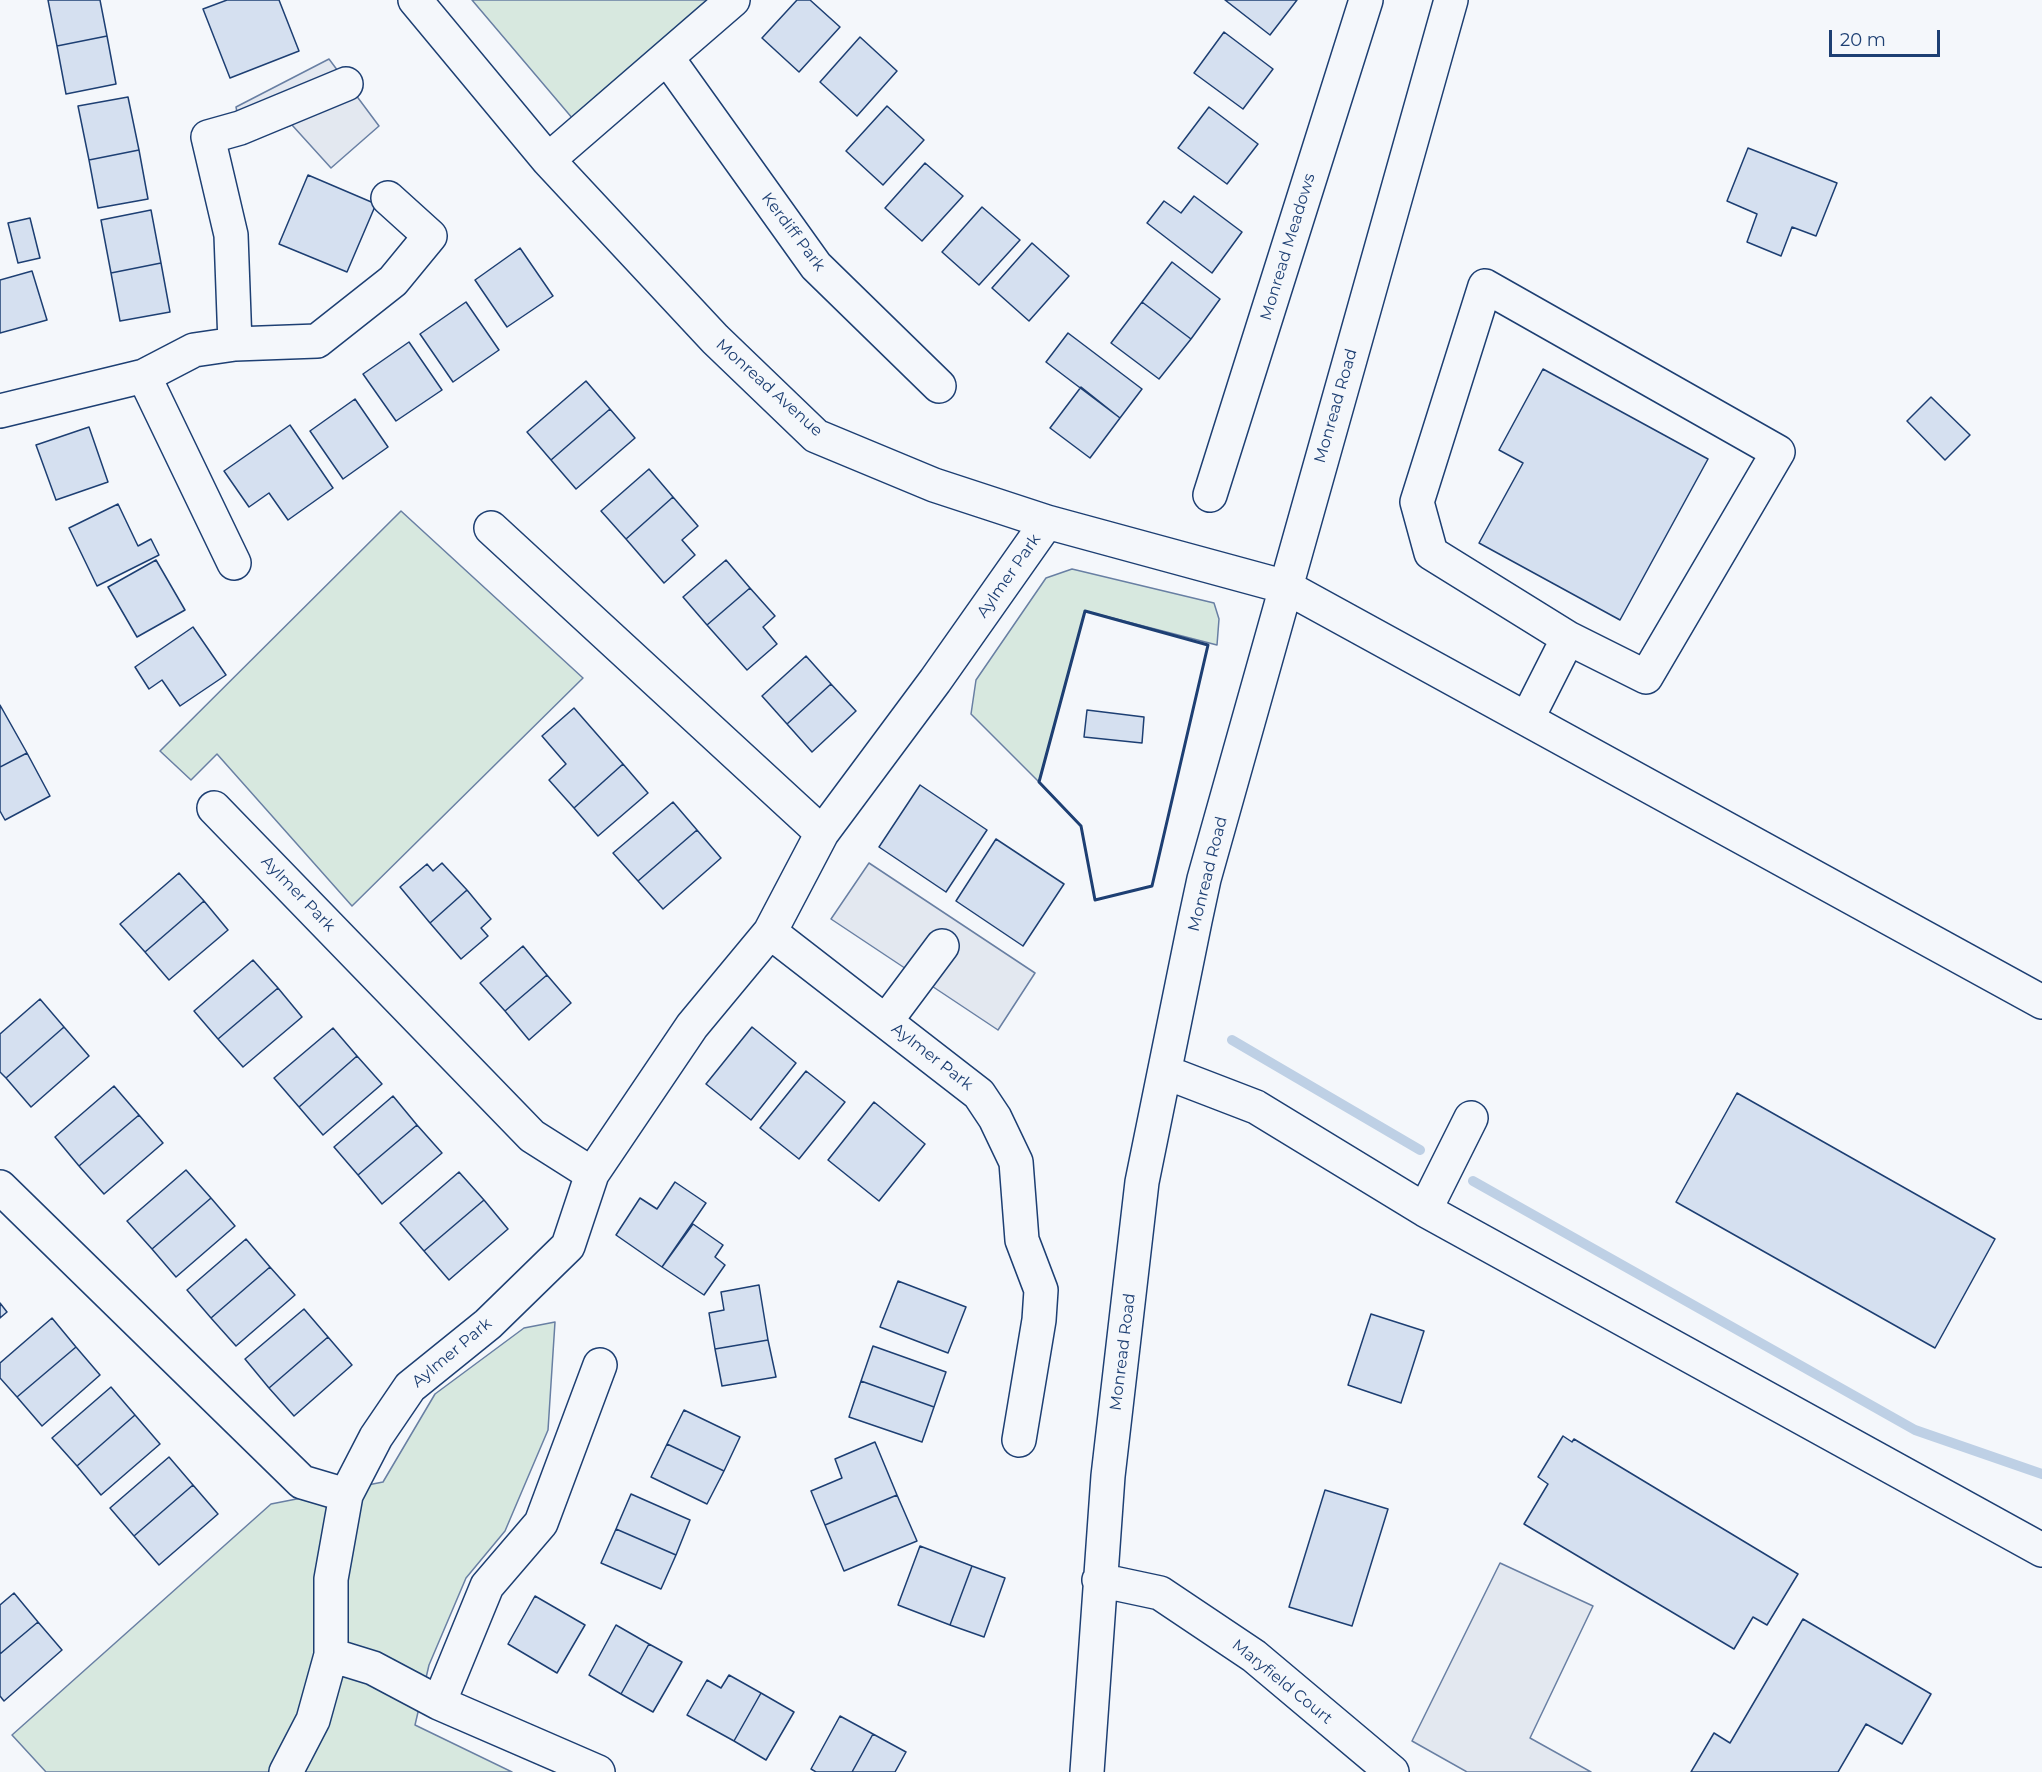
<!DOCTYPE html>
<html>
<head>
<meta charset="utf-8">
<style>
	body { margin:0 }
	#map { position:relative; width:2042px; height:1772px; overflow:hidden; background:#f4f7fb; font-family:Montserrat,sans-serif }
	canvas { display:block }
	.scale { position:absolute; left:1829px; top:30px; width:111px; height:27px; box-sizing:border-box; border:3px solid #1d3f73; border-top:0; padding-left:8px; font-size:18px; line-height:21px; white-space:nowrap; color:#1d3f73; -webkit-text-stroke:4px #f4f7fb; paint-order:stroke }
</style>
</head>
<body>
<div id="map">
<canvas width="2042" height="1772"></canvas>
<div class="scale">20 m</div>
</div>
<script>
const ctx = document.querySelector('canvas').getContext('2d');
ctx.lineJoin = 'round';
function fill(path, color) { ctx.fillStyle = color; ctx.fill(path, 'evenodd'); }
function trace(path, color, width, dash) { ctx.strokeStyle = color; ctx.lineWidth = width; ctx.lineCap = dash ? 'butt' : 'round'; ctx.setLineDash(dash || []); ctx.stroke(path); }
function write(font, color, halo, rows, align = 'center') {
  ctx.font = font + ' Montserrat,sans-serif'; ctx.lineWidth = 4.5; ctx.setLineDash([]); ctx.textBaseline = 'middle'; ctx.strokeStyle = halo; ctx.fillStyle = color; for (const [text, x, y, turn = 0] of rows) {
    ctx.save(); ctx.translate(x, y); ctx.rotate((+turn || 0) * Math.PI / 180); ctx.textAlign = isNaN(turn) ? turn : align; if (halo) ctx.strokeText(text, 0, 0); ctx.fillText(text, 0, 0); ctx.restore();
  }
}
const green = new Path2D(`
	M472,0H709L573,119Z
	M401,511L583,678L352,906L217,754L191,780L160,751Z
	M1072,569L1214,603L1219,619L1217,645L1085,611L1039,782L971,714L976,680L1046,578Z
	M555,1322L548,1430L505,1531L466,1578L429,1665L415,1725L512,1772H46L12,1735L271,1504L383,1482L435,1394L524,1328Z`);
fill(green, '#d7e8df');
trace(green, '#687fa3', 1.5);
const parking = new Path2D(`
	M329,59L379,126L331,168L292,125L243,142L236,107Z
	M869,863L1035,973L998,1030L831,919Z
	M1500,1563L1593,1606L1530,1738L1591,1772H1467L1412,1741Z`);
fill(parking, '#e3e8f0');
trace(parking, '#687fa3', 1.5);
trace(new Path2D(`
	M1232,1040L1420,1150
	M1473,1181L1915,1430L2042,1474`), '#bed0e5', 10);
const building = new Path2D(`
	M48,0H100L107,36L57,46Z
	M227,0H279L299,51L230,78L203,9Z
	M797,0H810L840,27L799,72L762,38Z
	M1225,0H1297L1270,35Z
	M1224,32L1273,69L1243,109L1194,73Z
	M107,36L116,84L66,94L57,46Z
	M860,37L897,71L857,116L820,82Z
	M128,97L139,150L89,160L78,106Z
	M887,106L924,140L883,185L846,151Z
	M1209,107L1258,144L1227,184L1178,148Z
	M1748,148L1837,183L1816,236L1792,227L1781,256L1747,242L1757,214L1727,201Z
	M139,150L148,199L98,208L89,160Z
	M925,163L963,196L922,241L885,208Z
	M308,175L376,204L347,272L279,244Z
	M1194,196L1242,232L1212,273L1147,223L1164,201L1181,213Z
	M982,207L1020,240L979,285L942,252Z
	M151,210L161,263L111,273L101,220Z
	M30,218L40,258L18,263L8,223Z
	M1032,243L1069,276L1029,321L992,288Z
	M520,248L553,296L507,327L475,280Z
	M1172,262L1220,299L1191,339L1142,302Z
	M161,263L170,312L120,321L111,273Z
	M32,271L47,320L0,333V280Z
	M466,302L499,350L453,382L420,334Z
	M1142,302L1191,339L1159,379L1111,343Z
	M1068,333L1142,389L1120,418L1046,362Z
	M409,342L442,390L396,421L363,374Z
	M1543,369L1708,459L1620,620L1479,543L1523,463L1499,450Z
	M586,381L610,409L551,460L527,432Z
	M1081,387L1120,418L1090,458L1050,428Z
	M1931,397L1970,435L1945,460L1907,421Z
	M355,399L388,447L343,479L310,431Z
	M610,409L635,438L576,489L551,460Z
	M290,425L333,488L288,520L269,493L249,507L224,471Z
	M89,427L108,482L56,500L36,445Z
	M649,469L673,497L626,539L601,511Z
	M673,497L698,526L682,540L695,555L664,583L626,539Z
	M118,504L138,546L151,539L159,555L97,586L69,528Z
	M156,560L185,610L137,637L108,587Z
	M726,560L750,588L707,625L683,597Z
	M750,588L775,616L763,627L777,644L747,670L707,625Z
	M193,627L226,675L180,706L162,680L149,689L135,667Z
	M806,656L831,684L787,724L762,696Z
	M831,684L856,711L812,752L787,724Z
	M0,705L27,753L0,767Z
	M574,708L623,764L574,808L549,780L566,764L542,736Z
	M1087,710L1144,717L1142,743L1084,737Z
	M27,753L50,796L5,820L0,811V767Z
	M623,764L648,793L598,836L574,808Z
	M920,785L987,830L946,892L879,847Z
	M673,802L697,830L638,881L613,853Z
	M697,830L721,858L663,909L638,881Z
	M996,839L1064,884L1023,946L956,901Z
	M442,863L467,890L430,923L400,887L427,864L433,871Z
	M179,873L204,901L145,952L120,924Z
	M467,890L491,919L481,928L488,936L461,959L430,923Z
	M204,901L228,930L169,980L145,952Z
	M523,946L547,975L505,1011L480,983Z
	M253,960L278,988L218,1039L194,1011Z
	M547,975L571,1003L529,1040L505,1011Z
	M278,988L302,1017L243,1067L218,1039Z
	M40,999L64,1027L6,1078L0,1072V1034Z
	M64,1027L89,1056L31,1107L6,1078Z
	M752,1027L796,1063L751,1120L706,1084Z
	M333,1028L357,1056L299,1107L274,1078Z
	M357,1056L382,1084L323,1135L299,1107Z
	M806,1071L845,1102L799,1159L760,1128Z
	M114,1086L139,1115L79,1166L55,1137Z
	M1737,1093L1995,1239L1935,1348L1676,1202Z
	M393,1096L417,1125L358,1175L334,1147Z
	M874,1102L925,1144L879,1201L828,1160Z
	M139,1115L163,1143L104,1194L79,1166Z
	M417,1125L442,1153L382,1204L358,1175Z
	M186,1170L211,1198L152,1249L127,1221Z
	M459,1172L484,1200L424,1251L400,1223Z
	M675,1182L706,1203L662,1267L616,1235L640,1198L657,1209Z
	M211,1198L235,1226L176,1277L152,1249Z
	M484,1200L508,1229L449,1280L424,1251Z
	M693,1224L723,1245L715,1257L725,1265L704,1295L662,1267Z
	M246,1239L270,1267L211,1318L187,1290Z
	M270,1267L295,1295L236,1346L211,1318Z
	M898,1281L966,1307L948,1353L880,1327Z
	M759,1285L768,1340L715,1349L709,1313L724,1310L721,1292Z
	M0,1303L7,1312L0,1318Z
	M304,1309L328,1337L269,1388L245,1359Z
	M1371,1314L1424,1331L1401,1403L1348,1385Z
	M52,1318L76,1347L17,1397L0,1378V1363Z
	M328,1337L352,1365L294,1416L269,1388Z
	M768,1340L776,1377L722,1386L715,1349Z
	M873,1346L946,1372L934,1407L861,1381Z
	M76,1347L100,1375L42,1426L17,1397Z
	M861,1381L934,1407L922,1442L849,1417Z
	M111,1387L135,1415L77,1466L52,1438Z
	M684,1410L740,1437L724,1471L667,1444Z
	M135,1415L160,1444L101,1495L77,1466Z
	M1563,1436L1572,1442L1574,1439L1798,1574L1767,1625L1753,1617L1734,1649L1524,1524L1548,1484L1538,1477Z
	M875,1442L897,1495L825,1525L811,1491L842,1478L835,1459Z
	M667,1444L724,1471L707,1504L651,1477Z
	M169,1457L193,1485L134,1536L110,1508Z
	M193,1485L218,1514L159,1565L134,1536Z
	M1325,1490L1388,1509L1352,1626L1289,1607Z
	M631,1494L690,1520L676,1555L616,1529Z
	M897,1495L917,1541L844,1571L825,1525Z
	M616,1529L676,1555L661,1589L601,1563Z
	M920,1546L972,1566L950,1625L898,1605Z
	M972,1566L1005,1578L984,1637L950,1625Z
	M14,1593L38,1622L0,1654V1605Z
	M535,1596L585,1625L557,1673L508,1644Z
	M1803,1619L1931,1694L1902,1744L1866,1724L1838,1772H1691L1714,1733L1730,1743Z
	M38,1622L62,1650L4,1701L0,1696V1654Z
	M616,1625L649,1644L621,1694L589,1675Z
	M649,1644L682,1662L653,1712L621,1694Z
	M729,1675L761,1693L734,1741L687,1715L707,1680L721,1688Z
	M761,1693L794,1712L766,1760L734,1741Z
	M840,1716L873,1734L852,1772H816L811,1769Z
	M873,1734L906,1752L895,1772H852Z`);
fill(building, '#d5e0f0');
trace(building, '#1d3f73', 1.5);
const minor = new Path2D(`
	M415,0L548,160L715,339L816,436L934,485L1047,522L1286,587L2042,1002
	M668,59L816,266L939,386
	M548,160L733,0
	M235,344L231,235L208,137L240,128L346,84
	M144,376L234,563
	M0,411L144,376L194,350L235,344L317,341L393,281L430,236L388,198
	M1210,495L1366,0
	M491,528L822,833
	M1527,719L1568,638L1431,553L1417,502L1485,286L1778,452L1646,677L1568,638
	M214,808L532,1136L592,1174
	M770,932L979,1094L995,1118L1016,1162L1022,1240L1041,1290L1039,1320L1019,1440
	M886,1021L942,946
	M1165,1072L1256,1107L1425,1210L2042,1550
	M0,1187L302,1482L346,1495
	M1425,1210L1471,1118
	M1099,1580L1160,1593L1254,1656L1392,1772
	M331,1655L373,1668L439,1703L598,1772
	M439,1703L487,1586L541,1523L600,1365
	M286,1772L313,1720L331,1655V1579L346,1495L376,1437L410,1387L488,1324L568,1246L592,1174L692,1026L770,932L822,833L935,681L1047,522
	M1087,1772L1108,1476L1142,1182L1195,921L1204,879L1451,0`);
trace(minor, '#1d3f73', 36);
trace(minor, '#f4f7fb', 33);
trace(new Path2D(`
	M1085,611L1208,645L1152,886L1095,900L1081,826L1039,782Z`), '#1d3f73', 3);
write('16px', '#1d3f73', '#f4f7fb', [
	["Kerdiff Park",793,232,53],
	["Monread Meadows",1288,247,-73],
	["Monread Avenue",769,388,42],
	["Monread Road",1336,406,-74],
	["Aylmer Park",1009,576,-55],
	["Monread Road",1208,874,-76],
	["Aylmer Park",298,894,46],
	["Aylmer Park",932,1057,38],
	["Monread Road",1123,1352,-83],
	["Aylmer Park",452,1353,-40],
	["Maryfield Court",1282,1682,39]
]);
</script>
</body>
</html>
